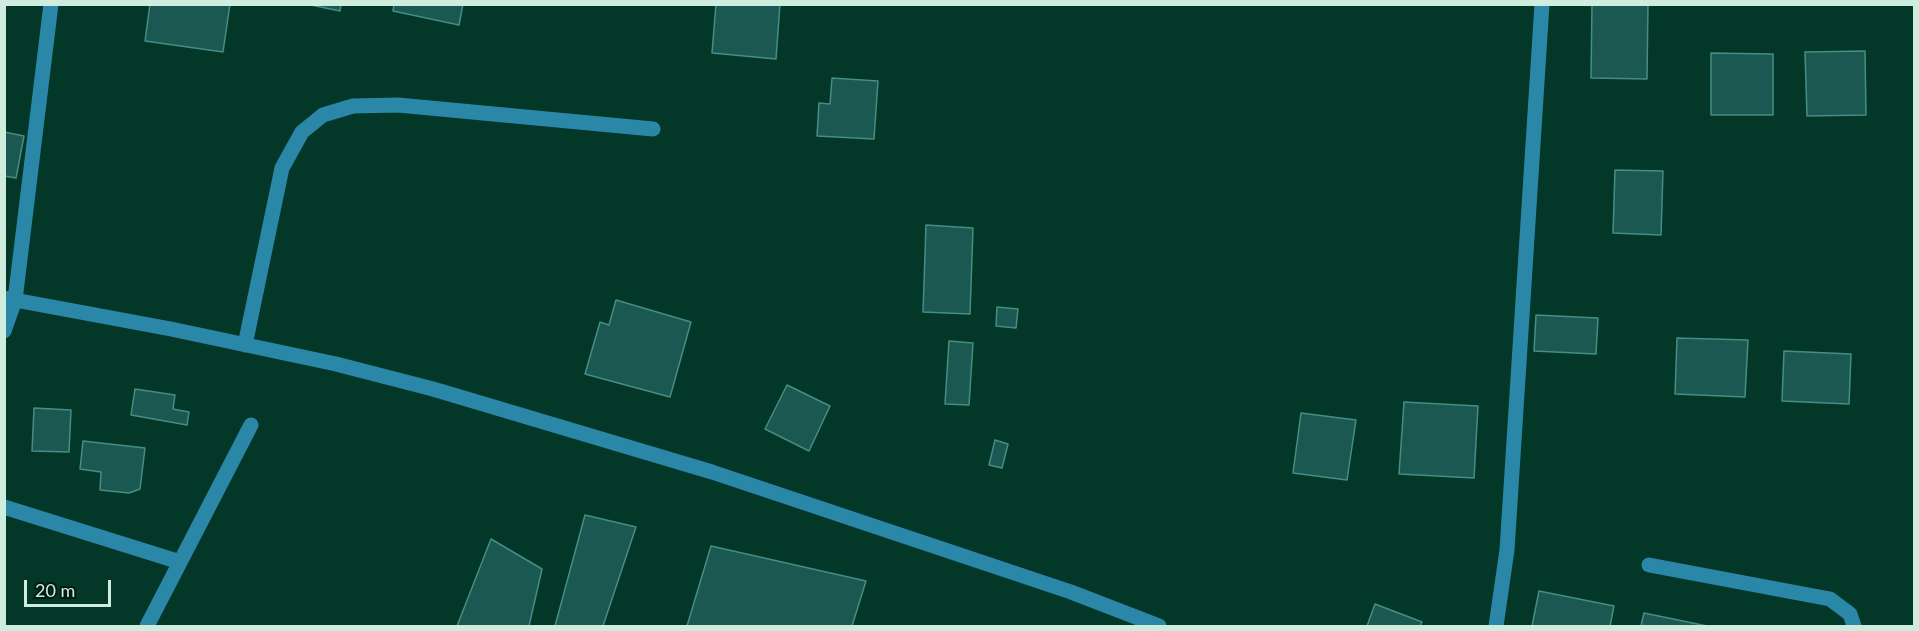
<!DOCTYPE html>
<html>
<head>
<meta charset="utf-8">
<style>
	body { margin:0 }
	#map { position:relative; width:1919px; height:631px; overflow:hidden; background:#033727; font-family:Lato,sans-serif }
	canvas { display:block }
	.frame { position:absolute; inset:0; border:6px solid #ceedde; pointer-events:none }
	.scale { position:absolute; left:24px; top:580px; width:87px; height:27px; box-sizing:border-box; border:3px solid #ceedde; border-top:0; padding-left:8px; font-size:18px; line-height:21px; white-space:nowrap; color:#ceedde; -webkit-text-stroke:4px #021b12; paint-order:stroke }
</style>
</head>
<body>
<div id="map">
<canvas width="1919" height="631"></canvas>
<div class="frame"></div>
<div class="scale">20 m</div>
</div>
<script>
const ctx = document.querySelector('canvas').getContext('2d');
ctx.lineJoin = 'round';
function fill(path, color) { ctx.fillStyle = color; ctx.fill(path, 'evenodd'); }
function trace(path, color, width, dash) { ctx.strokeStyle = color; ctx.lineWidth = width; ctx.lineCap = dash ? 'butt' : 'round'; ctx.setLineDash(dash || []); ctx.stroke(path); }
const building = new Path2D(`
	M150,4H230L223,52L145,41Z
	M306,4H341L340,11Z
	M394,4H463L459,25L393,11Z
	M716,4H780L776,59L712,53Z
	M1592,4H1648L1647,79L1591,78Z
	M1865,51L1866,115L1807,116L1805,52Z
	M1711,53L1773,54V115H1711Z
	M832,78L878,81L874,139L817,136L819,103L830,104Z
	M4,132L24,136L16,178L4,176Z
	M1615,170L1663,171L1661,235L1613,233Z
	M926,225L973,228L970,314L923,312Z
	M616,300L691,322L670,397L585,374L600,322L609,325Z
	M997,307L1018,309L1016,328L996,326Z
	M1536,315L1598,318L1596,354L1534,351Z
	M1677,338L1748,340L1745,397L1675,394Z
	M949,341L973,343L969,405L945,404Z
	M1784,351L1851,354L1849,404L1782,401Z
	M787,385L830,406L809,451L765,429Z
	M135,389L175,395L173,409L189,412L187,425L131,415Z
	M1404,402L1478,406L1474,478L1399,474Z
	M34,408L71,410L69,452L32,451Z
	M1301,413L1356,420L1347,480L1293,473Z
	M995,440L1008,444L1002,468L989,465Z
	M83,441L145,448L140,489L129,493L100,490L101,472L80,469Z
	M585,515L636,527L603,626H555Z
	M491,539L542,569L529,626H457Z
	M711,546L866,581L852,626H687Z
	M1539,591L1614,606L1610,626H1532Z
	M1375,604L1422,622L1420,626H1367Z
	M1644,613L1707,626H1641Z`);
fill(building, '#1c5852');
trace(building, '#448e86', 1.5);
trace(new Path2D(`
	M4,298L171,329L336,364L433,389L712,472L1071,592L1159,626
	M4,331L15,300L51,4
	M245,345L282,168L302,132L323,115L353,106L398,105L653,129
	M4,507L180,562
	M1649,565L1830,599L1850,614L1854,626
	M147,626L251,425
	M1496,626L1507,550L1542,4`), '#2b87a7', 15);
</script>
</body>
</html>
